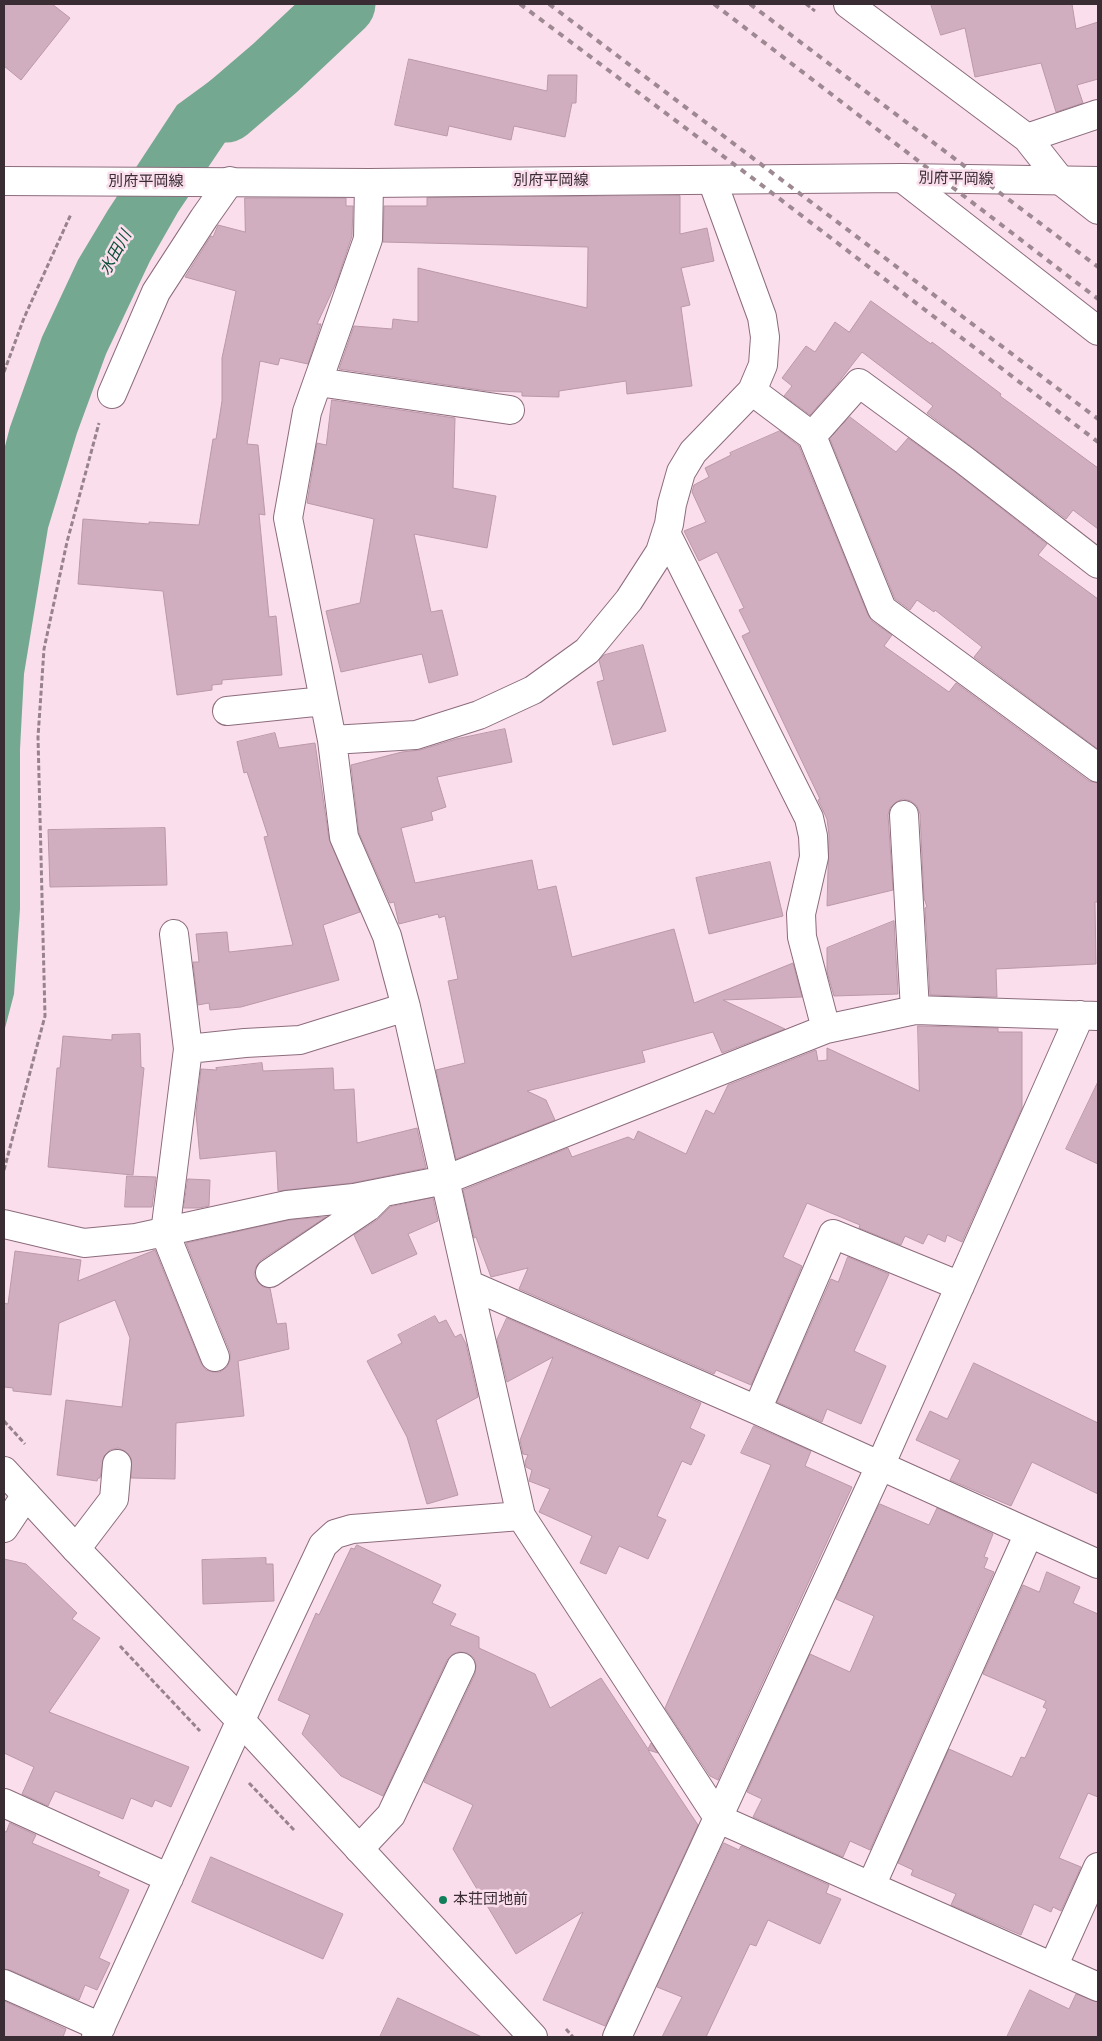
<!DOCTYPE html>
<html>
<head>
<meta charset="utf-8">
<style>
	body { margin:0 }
	#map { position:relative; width:1102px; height:2041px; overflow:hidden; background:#fbdeec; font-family:"Noto Serif",serif }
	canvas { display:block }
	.frame { position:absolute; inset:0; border:5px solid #392c32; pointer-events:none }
</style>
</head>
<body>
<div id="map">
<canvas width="1102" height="2041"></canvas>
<div class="frame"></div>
</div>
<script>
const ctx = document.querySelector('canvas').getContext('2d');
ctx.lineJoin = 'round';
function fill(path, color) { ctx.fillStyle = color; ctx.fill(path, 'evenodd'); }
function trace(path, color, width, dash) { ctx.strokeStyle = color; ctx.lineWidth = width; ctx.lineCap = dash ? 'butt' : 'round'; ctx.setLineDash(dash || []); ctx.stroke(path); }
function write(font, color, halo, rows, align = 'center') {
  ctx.font = font + ' "Noto Serif","Noto Sans JP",serif'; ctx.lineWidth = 5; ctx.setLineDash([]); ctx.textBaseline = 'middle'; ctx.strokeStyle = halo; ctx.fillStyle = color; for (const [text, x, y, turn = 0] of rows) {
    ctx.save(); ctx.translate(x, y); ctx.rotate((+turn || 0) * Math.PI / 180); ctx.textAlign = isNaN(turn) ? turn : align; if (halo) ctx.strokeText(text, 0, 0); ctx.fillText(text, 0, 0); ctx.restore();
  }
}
fill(new Path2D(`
	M255,48L308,52L236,126L178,212L150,261L106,354L77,433L48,528L24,674L20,749V909L14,994L4,1032V450L10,427L42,337L78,260L108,210L177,105Z`), '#75a890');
trace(new Path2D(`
	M226,110L275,68L343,4`), '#75a890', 65);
const building = new Path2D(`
	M4,4H52L70,18L21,80L4,66Z
	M931,4H1072L1076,29L1098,22V79L1077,85L1083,103L1056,112L1041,63L975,77L965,28L941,35Z
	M409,59L547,91L548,75H577L576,103H572L565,137L514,126L511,140L449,126L447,136L395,125Z
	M680,196V234L707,228L714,261L681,268L690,305L681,307L692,386L627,394L626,381L559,391V397L522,396V392L488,391L339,369L354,326L392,329L393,319L418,322V268L587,308L588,247L383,242L384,206H427V198Z
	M245,198H346V206H353L352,236L337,281L317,324H321L308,364L280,358L278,365L260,361L247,444L258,445L265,515L259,514L269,617L276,616L282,675L222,680V684L212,685V690L177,695L163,591L78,584L83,519L149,524V522L199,525L213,439H216L222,401V358L236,291L185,277L211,236L213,237L218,225L245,232Z
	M871,301L931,344L932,342L1001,394L1000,396L1098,468V529L1073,510L1066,519L927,413L933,406L862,352L838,383L810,415L784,396L792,386L782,378L806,346L815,352L835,322L849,332Z
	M332,400L455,418L453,488L496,496L487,548L414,534L431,612L442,610L458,675L429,683L422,654L341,672L326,611L360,603L374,519L307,503L317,443L326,445Z
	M850,417L896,452L908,438L955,472L1047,544L1038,555L1098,599V749L974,657L982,647L935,610L934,612L917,600L910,610L895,599L830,439Z
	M780,431L799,446L868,615L873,622L892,635L884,646L949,692L956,683L1089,781L1098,783V902H1095L1096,964L996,969L997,997L930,995L925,908L927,907L924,898L920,814L917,806L911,801L903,799L896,802L890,808L888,815L893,890L827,906L829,835L827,819L818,800L820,799L742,636L750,632L739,610L744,608L717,552L699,561L684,531L706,522L692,492L694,485L709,477L705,468L731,455L730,453Z
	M643,645L666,731L613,745L597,682L604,680L599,660L604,655Z
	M505,729L512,762L437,777L446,807L431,812L433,820L401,828L415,883L532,860L538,890L556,886L572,957L674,929L694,1003L793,963L802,997L723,1000L785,1029L722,1053L713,1032L642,1051L645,1062L527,1091L546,1100L555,1120L456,1159L436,1070L465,1063L448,981L458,979L445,916L439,918L438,914L399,924L394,902L390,903L359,833L351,765L402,752L420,750L456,739Z
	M275,733L279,748L315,743L329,839L360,912L323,925L339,980L241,1007L210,1010L209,1003L198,1005L193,962H199L196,934L227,932L229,952L293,945L264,837L268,836L247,772L244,773L237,742Z
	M165,828L167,885L50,887L48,830Z
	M770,862L783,916L709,934L696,878Z
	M894,921L898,994L834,996L827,972V948Z
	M918,1026L998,1028V1032H1022V1108L962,1242L947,1235L945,1242L928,1234L923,1244L905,1236L901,1245L859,1228L860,1225L807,1203L783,1257L802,1266L751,1385L716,1370L714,1374L519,1289L528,1268L491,1277L476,1237L474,1238L463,1190L568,1148L572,1157L628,1137L634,1140L638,1131L686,1154L706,1110L714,1114L728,1085L816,1050L818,1061L827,1060V1048L919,1091Z
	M140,1034L141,1067L144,1068L133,1175L48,1167L57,1068H60L63,1036L112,1040V1035Z
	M262,1063L263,1071L333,1068L334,1090L354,1089L357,1143L417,1128L426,1168L352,1183L278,1191L276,1151L200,1159L196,1113L201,1069L217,1070L216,1068Z
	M1098,1082V1164L1066,1149Z
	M127,1176L156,1177L152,1207H125Z
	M188,1179L210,1180L209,1206L199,1208H184Z
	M433,1198L438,1221L408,1234L417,1254L372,1274L354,1235L377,1220L390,1207Z
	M326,1217L261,1260L256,1267L254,1274L257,1281L263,1287L270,1288L277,1324L286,1323L289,1349L238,1361L244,1416L176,1423L175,1479L131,1478V1458L126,1452L118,1448L110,1450L104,1456L100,1478H98L97,1481L57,1475L66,1400L122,1407L130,1338L115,1300L59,1323L51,1395L13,1391V1388L4,1387V1303L8,1304L15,1251L81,1260L78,1281L155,1250L201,1363L206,1370L213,1372H220L227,1367L230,1360V1352L186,1243L289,1220Z
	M848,1257L889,1274L854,1351L886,1366L861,1424L827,1409L822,1422L777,1402L831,1279L838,1282Z
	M435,1316L439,1323L446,1320L455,1337L461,1334L466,1344L478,1397L436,1420L458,1495L427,1504L407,1437L367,1361L402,1343L398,1335Z
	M507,1318L701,1403L690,1428L705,1435L691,1465L682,1461L657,1516L666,1520L648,1559L619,1546L606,1574L580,1563L592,1536L539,1512L550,1489L529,1481L532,1470L526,1467L525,1462L528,1455L523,1454L520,1440L553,1357L507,1382L497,1340Z
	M974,1363L1098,1423V1494L1032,1462L1011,1506L950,1480L960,1460L916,1440L930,1411L947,1419Z
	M754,1426L811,1451L805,1466L852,1487L718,1780L710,1776L665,1708L771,1465L741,1453Z
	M880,1504L929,1525L937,1508L993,1534L984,1557L988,1558L984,1568L994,1572L870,1850L850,1841L843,1857L753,1817L762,1799L747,1792L810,1654L850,1672L874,1616L836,1599Z
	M357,1545L441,1585L432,1603L456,1614L450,1625L479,1637V1648L535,1674L550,1708L601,1678L648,1749L651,1743L658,1753L648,1750L698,1825L605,2026L543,2000L583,1912L516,1954L453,1849L473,1805L424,1782L475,1674L476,1665L474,1658L467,1653L459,1652L453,1654L447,1660L383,1796L341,1776L302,1734L310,1715L278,1700L316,1613L319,1615L351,1548L354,1549Z
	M266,1558V1564H273L274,1601L203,1604L202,1560Z
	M4,1559L26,1564L77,1613L72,1619L100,1638L49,1712L189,1767L171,1807L155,1800L152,1807L131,1798L123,1819L55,1791L48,1806L22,1794L34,1767L4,1753Z
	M1047,1572L1080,1587L1073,1603L1098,1614V1797L1088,1793L1059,1858L1081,1867L1061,1911L1053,1907L1051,1912L1034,1904L1021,1935L951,1905L956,1894L911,1875L913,1870L898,1863L949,1749L1012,1777L1021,1757L1025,1758L1047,1709L1043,1707L1046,1701L983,1674L1023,1585L1039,1592Z
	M10,1823L36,1835L32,1843L100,1872L98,1876L129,1890L99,1958L110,1963L97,1990L85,1985L79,2000L10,1970L4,1969V1831L6,1832Z
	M724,1843L739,1850L741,1846L829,1885L826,1893L841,1899L820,1944L768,1920L756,1946L750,1944L706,2037H662L682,1997L657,1987Z
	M211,1857L343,1914L323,1959L192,1902Z
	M1030,1990L1069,2009L1076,1994L1098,2002V2037H1007Z
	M398,1998L482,2037H380Z
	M4,2001L66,2029L63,2037H4Z`);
fill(building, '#d1aebf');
trace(building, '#ba98a8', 1);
const minor = new Path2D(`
	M848,4L1027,138L1061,181L1098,210
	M1027,138L1098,114
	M902,178L1098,331
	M369,183L368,239L307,412L288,518L332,740L344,837L387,936L406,1007L521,1516L719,1819L1098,1987
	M318,382L510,410
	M752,391L812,436L882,609L1098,768
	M112,394L156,292L204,218L230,181
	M812,436L859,383L964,460L1098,564
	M666,533L809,818L813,836L814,857L801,914L802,937L826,1029
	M227,711L324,701
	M332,740L416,735L479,715L533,690L587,651L629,600L660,552L669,524L672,504L681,472L693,452L752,391L763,365L765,337L762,317L712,180
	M904,815L915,1010
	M174,934L188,1049L165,1233L215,1357
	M188,1049L245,1043L300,1040L406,1007
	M4,1224L84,1243L136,1238L287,1205L354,1198L445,1180L826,1029L915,1010L1098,1016
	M270,1273L368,1207L381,1194
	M470,1285L757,1410L1098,1564
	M757,1410L833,1234L960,1286
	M4,1528L26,1495
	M76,1549L114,1499L117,1464
	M4,1803L169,1878
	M359,1849L391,1815L461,1667
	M871,1886L1029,1533
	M1053,1967L1098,1867
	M4,1984L101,2027
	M96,2037L256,1687L323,1545L335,1534L352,1529L521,1516
	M617,2037L880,1466L1080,1015`);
const tertiary = new Path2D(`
	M4,1471L76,1549L241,1721L533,2037`);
const secondary = new Path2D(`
	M4,181L369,183L902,178L1098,181`);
trace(minor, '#8c6c7c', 30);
trace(tertiary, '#8c6c7c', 30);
trace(secondary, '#8c6c7c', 30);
trace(new Path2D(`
	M806,4L815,11
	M4,372L24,318L71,214
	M4,1170L45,1016L38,737L44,649L67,542L99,423
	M4,1421L25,1444
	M120,1646L200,1731
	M249,1783L295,1831
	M566,2029L573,2037`), '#98838d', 3, [5, 2.5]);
trace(minor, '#fff', 28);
trace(tertiary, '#fff', 28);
trace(secondary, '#fff', 28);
trace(new Path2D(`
	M520,4L755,180L1098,442
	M549,4L1098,419
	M714,4L1098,299
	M750,4L1098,267`), '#9e8892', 4, [6, 6]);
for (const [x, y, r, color] of [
	[443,1900,5,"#127f5b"]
]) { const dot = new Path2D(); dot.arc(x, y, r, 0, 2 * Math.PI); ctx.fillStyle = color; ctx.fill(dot); trace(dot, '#fbdeec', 2); }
write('15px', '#392c32', '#fbdeec', [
	["別府平岡線",956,179,1],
	["別府平岡線",551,181],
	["別府平岡線",146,182]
]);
write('15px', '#392c32', '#fbdeec', [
	["本荘団地前",453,1900]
], 'left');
write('italic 16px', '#0b4f37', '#fbdeec', [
	["水田川",116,253,-61]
]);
</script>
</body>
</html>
